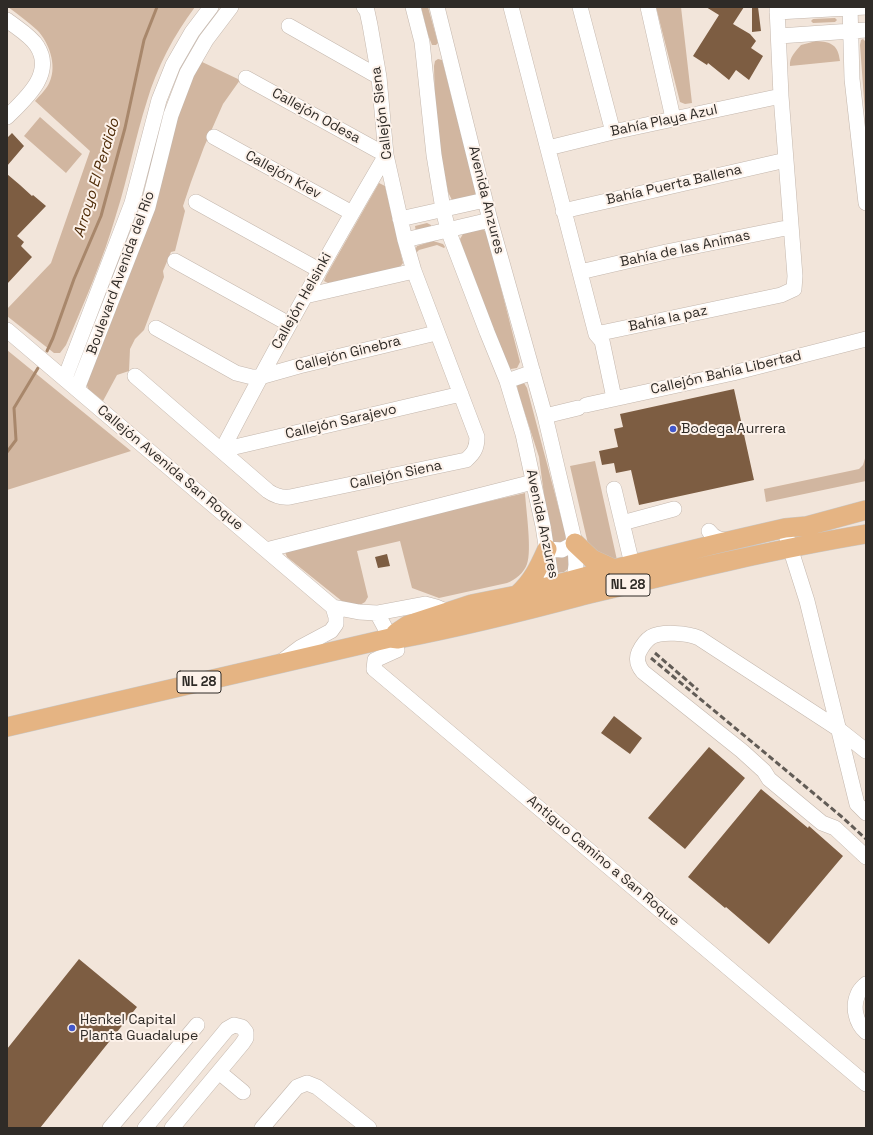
<!DOCTYPE html>
<html>
<head>
<meta charset="utf-8">
<style>
	body { margin:0 }
	#map { position:relative; width:873px; height:1135px; overflow:hidden; background:#f2e5da; font-family:"Space Grotesk",sans-serif }
	canvas { display:block }
	.frame { position:absolute; inset:0; border:8px solid #2f2b27; pointer-events:none }
</style>
</head>
<body>
<div id="map">
<canvas width="873" height="1135"></canvas>
<div class="frame"></div>
</div>
<script>
const ctx = document.querySelector('canvas').getContext('2d');
ctx.lineJoin = 'round';
function fill(path, color) { ctx.fillStyle = color; ctx.fill(path, 'evenodd'); }
function trace(path, color, width, dash) { ctx.strokeStyle = color; ctx.lineWidth = width; ctx.lineCap = dash ? 'butt' : 'round'; ctx.setLineDash(dash || []); ctx.stroke(path); }
function write(font, color, halo, rows, align = 'center') {
  ctx.font = font + ' "Space Grotesk",sans-serif'; ctx.lineWidth = 4; ctx.setLineDash([]); ctx.textBaseline = 'middle'; ctx.strokeStyle = halo; ctx.fillStyle = color; for (const [text, x, y, turn = 0] of rows) {
    ctx.save(); ctx.translate(x, y); ctx.rotate((+turn || 0) * Math.PI / 180); ctx.textAlign = isNaN(turn) ? turn : align; if (halo) ctx.strokeText(text, 0, 0); ctx.fillText(text, 0, 0); ctx.restore();
  }
}
fill(new Path2D(`
	M8,7H195C174,35 157,67 147,101C135,138 128,178 116,215C103,260 84,303 66,345L60,353H54L7,316V309L51,263L90,151L35,101C40,95 47,89 50,81C57,65 49,42 37,30C28,22 18,14 8,7Z
	M421,7H428L438,43L436,45H432L428,35Z
	M656,7H681L692,103L685,104L680,102Z
	M835,18L837,20L835,22L813,23L811,21L813,19Z
	M863,39L865,41L866,126L860,45L861,40Z
	M816,41C832,42 838,45 840,61L790,66C789,57 796,51 801,45Z
	M438,59L442,60L443,63L476,194L475,197L453,202L448,192L440,148L435,107L434,66L435,61Z
	M198,60L240,80L223,104L204,147L191,182L183,206L185,211L175,251L171,252L163,271L164,277L144,330L135,339L130,349L129,371L117,375L103,401L88,389L86,382L175,116Z
	M40,117L82,154L66,173L24,136Z
	M379,183L385,186L403,263L399,268L328,283L324,281L326,276Z
	M427,223L431,225V227L416,232L415,226Z
	M480,229L484,230L487,234L520,362L517,368L511,369L508,367L461,243L460,239L463,234Z
	M433,241L443,244L445,247L444,248L437,245L419,250L417,252H414L417,246Z
	M7,350L131,451L7,490Z
	M524,383L527,388L565,532L566,542L559,547L550,540L539,457L518,392L517,386L518,385Z
	M866,455V481L766,502L764,489L859,469L863,465Z
	M595,461L617,560L605,558L588,544L570,466Z
	M525,493C526,510 532,550 527,564C524,573 515,580 507,583L439,598L412,588L400,541L357,551L368,597L365,602L360,605L343,602L287,557L285,552L287,548Z
	M570,550L569,568L564,572L557,573L554,569L556,554Z`), '#d1b6a0');
trace(new Path2D(`
	M47,351L53,338L74,279L101,216L125,128L144,40L157,7
	M7,452L16,440L14,408L38,368`), '#a8876b', 3);
fill(new Path2D(`
	M706,7H744L733,24L750,34L756,41L751,48L763,56L749,80L736,70L729,80L708,63L707,65L693,56L719,15Z
	M752,7H758L761,31L752,32Z
	M12,133L24,146L7,166V138Z
	M7,174L20,185L32,196L33,195L46,206L17,236L24,242L21,246L32,257L7,284Z
	M734,389L754,480L639,505L631,470L616,473L614,463L602,465L599,451L618,447L614,429L623,427L620,414Z
	M387,554L390,566L378,568L375,557Z
	M614,716L642,738L630,754L601,733Z
	M709,747L745,778L685,849L648,818Z
	M761,789L808,828L809,826L843,856L769,944L726,907L725,908L688,877Z
	M79,959L137,1007L40,1128H7V1049Z`), '#7d5d42');
const minor = new Path2D(`
	M413,7L422,42L434,155L443,209L448,230L487,332L507,381L523,434L543,526L550,571L552,580L559,588L568,590L571,586L575,573L576,565L575,543L545,416L490,220L437,7
	M511,7L596,334L602,341L614,398
	M580,7L613,132
	M648,7L673,118
	M850,7L852,79L866,203
	M777,12L866,7
	M7,20C17,28 31,36 37,46C55,74 25,99 7,117
	M289,26L379,77
	M779,36L866,30
	M214,137L352,213
	M548,148L613,132L781,96
	M196,202L319,270
	M563,211L786,160
	M400,219L485,200
	M405,240L490,220
	M175,261L289,324
	M580,272L666,252L791,227
	M305,296L414,271
	M156,328L236,373L252,377H260L299,366L436,333
	M7,330L333,607L359,612L377,613L425,604L436,607L448,612
	M596,334L781,295L794,289L795,276L781,96L777,7
	M135,376L268,491C275,496 281,498 290,497L466,460C474,453 477,448 477,437L414,271L405,240L386,155L379,77L370,25L367,11L364,7
	M65,378L132,203L159,100L173,65L192,32L211,7
	M507,381L533,372
	M77,389L148,207L171,115L187,73L206,40L231,7
	M586,405L733,373L866,339
	M545,416L578,408
	M222,450C274,350 329,252 386,155L246,78
	M222,450L461,394
	M614,489L632,564
	M622,523L674,509
	M709,531C714,539 722,540 731,540
	M787,538L807,601L857,804L866,813
	M547,549L562,550L575,543
	M266,550L533,482
	M377,613L397,650L375,660L374,669L866,1084
	M281,662L301,647L331,631L336,624V617L333,607
	M866,751L837,728L699,638C688,633 661,631 651,637C645,641 642,646 639,652C636,659 638,666 643,672L742,751L764,771L769,779L822,823L835,828L866,857
	M866,984C863,987 859,990 858,994C852,1007 856,1023 866,1032
	M219,1072L243,1092
	M110,1128L197,1025
	M145,1128L227,1029L234,1025L242,1027L246,1032V1038L242,1044L172,1128
	M262,1128L297,1087L307,1083L317,1087L369,1128`);
const major = new Path2D(`
	M575,543L592,559L614,569
	M517,595C532,582 539,567 547,549
	M396,633L408,625L472,604L517,595L614,569L720,543L785,528L807,526L866,510
	M7,727L390,638L398,639C460,627 521,612 581,596C676,573 770,550 866,534`);
trace(minor, '#c4b7ad', 16);
trace(major, '#c9c8c7', 20);
trace(minor, '#fff', 15);
trace(major, '#e5b483', 19);
trace(new Path2D(`
	M655,653L698,690
	M651,658L842,817L866,839`), '#625c56', 3, [6, 3]);
for (const [x, y, r, color] of [
	[673,429,4,"#4257cb"],
	[72,1028,4,"#4257cb"]
]) { const dot = new Path2D(); dot.arc(x, y, r, 0, 2 * Math.PI); ctx.fillStyle = color; ctx.fill(dot); trace(dot, '#fdf2ea', 1.5); }
for (const [x, y, w] of [
	[628,585,44],
	[199,682,44]
]) { const box = new Path2D(); box.roundRect(x - w / 2, y - 11, w, 22, 3); ctx.fillStyle = '#fdf2ea'; ctx.fill(box); trace(box, '#2f2b27', 1); }
write('bold 13px', '#2f2b27', null, [
	["NL 28",628,585],
	["NL 28",199,682]
]);
write('14px', '#2f2b27', '#fdf2ea', [
	["Callejón Siena",382,113,-97],
	["Callejón Odesa",316,116,29],
	["Bahía Playa Azul",664,121,-12],
	["Callejón Kiev",283,175,29],
	["Bahía Puerta Ballena",674,185,-13],
	["Avenida Anzures",486,200,76],
	["Bahía de las Animas",685,249,-12],
	["Boulevard Avenida del Río",121,273,-70],
	["Callejón Helsinki",302,301,-61],
	["Bahía la paz",668,319,-12],
	["Callejón Ginebra",348,354,-14],
	["Callejón Bahía Libertad",726,373,-13],
	["Callejón Sarajevo",341,422,-13],
	["Callejón Avenida San Roque",170,468,40],
	["Callejón Siena",396,475,-12],
	["Avenida Anzures",542,524,78],
	["Antiguo Camino a San Roque",603,861,40]
]);
write('14px', '#2f2b27', '#fdf2ea', [
	["Bodega Aurrera",681,429],
	["Henkel Capital",80,1020],
	["Planta Guadalupe",80,1036]
], 'left');
write('italic 15px', '#4e2b07', '#fdf2ea', [
	["Arroyo El Perdido",97,178,-73]
]);
</script>
</body>
</html>
